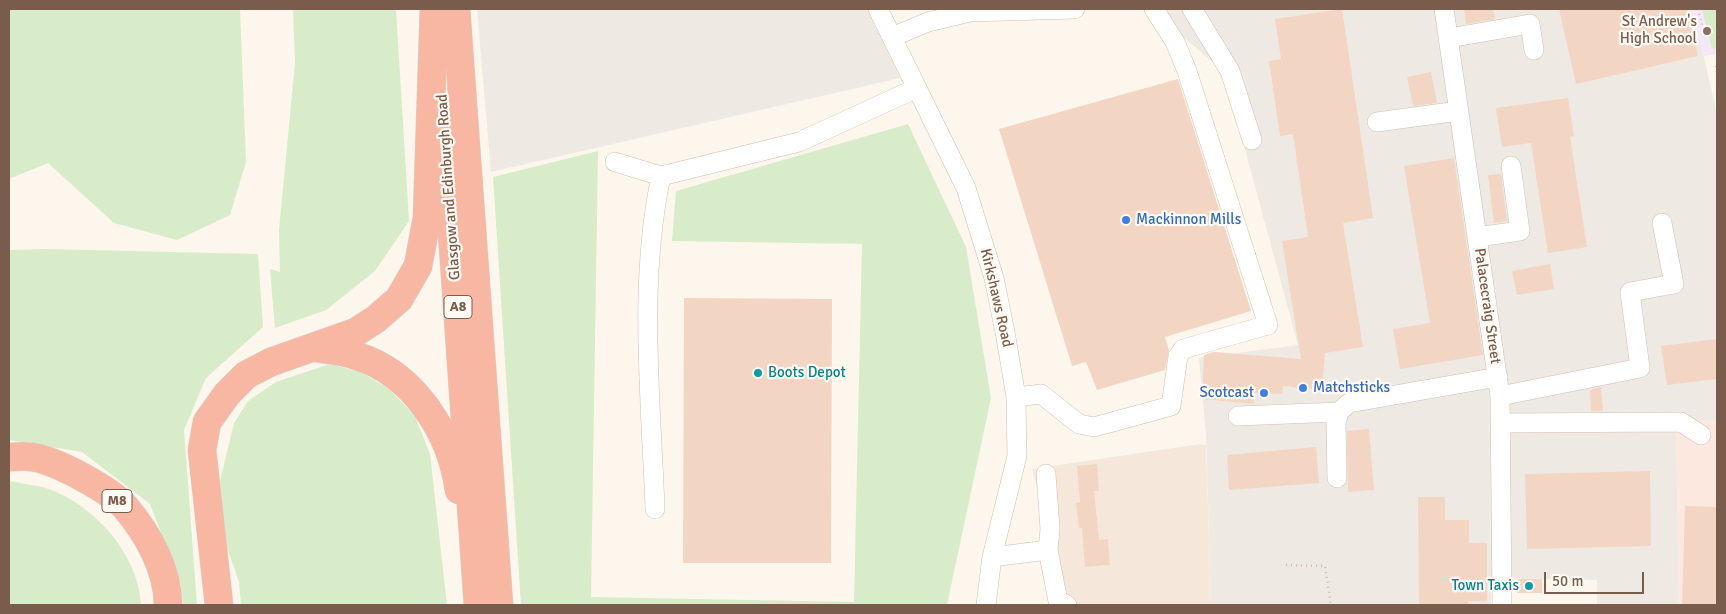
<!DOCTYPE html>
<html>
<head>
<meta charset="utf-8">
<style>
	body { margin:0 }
	#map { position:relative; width:1726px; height:614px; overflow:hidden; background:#fdf6ec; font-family:Signika,sans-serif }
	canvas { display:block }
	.frame { position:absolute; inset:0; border:10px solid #7a5c4d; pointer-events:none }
	.scale { position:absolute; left:1544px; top:572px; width:100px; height:22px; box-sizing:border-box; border:2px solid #7a5c4d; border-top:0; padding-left:6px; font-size:15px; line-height:18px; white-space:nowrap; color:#7a5c4d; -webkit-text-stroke:4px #fffaf3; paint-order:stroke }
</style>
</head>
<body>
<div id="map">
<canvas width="1726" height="614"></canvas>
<div class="frame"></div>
<div class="scale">50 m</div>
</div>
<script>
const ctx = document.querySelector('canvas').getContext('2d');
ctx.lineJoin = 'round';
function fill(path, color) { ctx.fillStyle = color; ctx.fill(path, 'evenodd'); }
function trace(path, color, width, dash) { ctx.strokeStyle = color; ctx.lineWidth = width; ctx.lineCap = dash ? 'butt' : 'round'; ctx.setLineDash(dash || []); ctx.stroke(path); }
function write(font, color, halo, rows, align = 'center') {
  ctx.font = font + ' Signika,sans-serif'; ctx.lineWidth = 4.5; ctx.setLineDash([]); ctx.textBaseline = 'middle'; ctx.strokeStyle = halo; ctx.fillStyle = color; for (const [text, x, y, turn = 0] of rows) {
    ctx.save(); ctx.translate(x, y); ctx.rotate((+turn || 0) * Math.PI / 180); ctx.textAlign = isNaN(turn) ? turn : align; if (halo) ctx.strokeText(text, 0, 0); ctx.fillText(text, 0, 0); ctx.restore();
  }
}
fill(new Path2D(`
	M1200,444L1206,445L1211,605H1068L1032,469Z`), '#f5e8da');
fill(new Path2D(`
	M1676,415L1717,418V605H1679Z`), '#fde8e0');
fill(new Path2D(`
	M477,9H867L900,78L491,172Z
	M1151,9H1693L1717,114V420L1676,419L1679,605H1597V580L1492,578L1491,605H1211L1206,435L1199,358L1298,345L1224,72Z`), '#efe9e4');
fill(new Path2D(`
	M1692,9H1717V54L1703,56Z`), '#f3e8fa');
fill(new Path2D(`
	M9,9H240L246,162L230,215L177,240L114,223L48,163L9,179Z
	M293,9H396L409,221L375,271L326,310L275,328L270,269L280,272L279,230L295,63Z
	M1702,9H1717V48L1712,49Z
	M908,124L966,247L991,398L947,605H521L493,177L598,151L591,597L854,602L862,244L672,241L676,191Z
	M46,249L258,254L263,327L206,378L184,430L197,605H183L181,585L150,504L82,452L9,440V250Z
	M330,364L360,372L388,388L415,416L430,454L447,605H241L239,582L225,542L220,481L234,423L248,401L276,382Z
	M9,481C23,484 40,485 54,491C98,509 139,557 141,605H9Z`), '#d8ecc9');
fill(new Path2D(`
	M1342,9L1373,218L1343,223L1363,347L1325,353L1322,390L1283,386L1282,394L1254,393V404L1202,399L1204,355L1214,352L1301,359L1282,241L1308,237L1293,134L1280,136L1269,61L1281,59L1275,19Z
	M1464,9H1493L1495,19L1466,24Z
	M1559,9H1687L1698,56L1576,84Z
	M1431,72L1437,103L1413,106L1407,77Z
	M1178,79L1251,311L1165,337L1169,350L1165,370L1097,390L1086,362L1072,366L999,129Z
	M1568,98L1574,136L1570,137L1587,247L1548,253L1531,143L1502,147L1496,108Z
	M1454,158L1483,355L1400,369L1393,329L1430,323L1404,166Z
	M1501,174L1507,221L1494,223L1488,175Z
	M1550,264L1554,289L1517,295L1512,271Z
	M684,298L832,299L831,563H683Z
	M1717,339V379L1667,385L1661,346Z
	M1601,387L1603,411H1591L1590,390Z
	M1369,429L1374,490L1348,492L1347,431Z
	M1316,447L1319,483L1229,490L1227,455Z
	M1097,464L1099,491H1094L1099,540L1108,539L1110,565L1085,567L1082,528H1079L1076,503L1080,502L1077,466Z
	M1650,471L1651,546L1527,549L1525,474Z
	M1418,497H1445V520H1469V543H1487V601H1468V605H1419Z
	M1685,506L1717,507V605H1682Z
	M1517,579H1542V593H1517Z`), '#f3d5c3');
const minor = new Path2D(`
	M878,9L966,188L994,278L1005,332L1016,397L1017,456L992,557L986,605
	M1192,9L1230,71L1252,140
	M1444,9L1500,396L1502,605
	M892,37L928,22L970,12L1075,9
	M1449,38L1530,24L1534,50
	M1377,122L1459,111
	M615,162L661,176
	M1477,237L1520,231L1511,166
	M1500,396L1640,368L1630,292L1674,284L1662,223
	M1016,397L1041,394L1079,424L1094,427L1171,406L1178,356L1183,349L1268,325L1187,71L1175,42L1154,9
	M1238,416L1339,412
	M1502,423L1681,422L1701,435
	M1337,478L1336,423L1339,412L1349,403L1498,377
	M655,509C651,399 638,284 661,176L799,142L917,88
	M1048,550L1058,601L1067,605
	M992,557L1048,550L1050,529L1046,474`);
const highway = new Path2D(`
	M456,9L499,605
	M445,130L478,605
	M315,348C329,350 344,351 357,356C414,374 451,432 459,490
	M9,457C16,457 24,456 32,457C55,460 111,490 126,508C148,534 168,570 168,605
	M219,605L202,450L207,422L227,394L246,375L271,362L356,332L376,319L399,299L418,266L427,218L434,9`);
trace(minor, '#d1beb0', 20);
trace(highway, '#dad1cd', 29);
trace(new Path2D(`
	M1698,9L1703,29
	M1716,66L1717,73
	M1286,565L1325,566L1331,605`), '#d9b8a5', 2.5, [1, 4]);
trace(minor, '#fff', 19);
trace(highway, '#f7b7a3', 28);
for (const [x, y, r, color] of [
	[1707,31,5,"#8d6e63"],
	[1126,220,5,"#3f7fe0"],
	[758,373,5,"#0f9aa8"],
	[1303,388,5,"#3f7fe0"],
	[1264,393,5,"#3f7fe0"],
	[1529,586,5,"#0f9aa8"]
]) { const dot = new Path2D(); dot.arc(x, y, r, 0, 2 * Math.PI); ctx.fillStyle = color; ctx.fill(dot); trace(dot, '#fffaf3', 2); }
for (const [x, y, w] of [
	[458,307,28],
	[117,501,30]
]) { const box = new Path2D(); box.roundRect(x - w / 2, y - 11.5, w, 23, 4); ctx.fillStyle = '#fffaf3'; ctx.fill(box); trace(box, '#7a5c4d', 1); }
write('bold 14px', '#7a5c4d', null, [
	["A8",458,307],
	["M8",117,501]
]);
write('15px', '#785e54', '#fffaf3', [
	["St Andrew's",1697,22],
	["High School",1697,39]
], 'right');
write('15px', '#7a5c4d', '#fffaf3', [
	["Glasgow and Edinburgh Road",449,187,-94],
	["Kirkshaws Road",996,298,77],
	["Palacecraig Street",1487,306,82]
]);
write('15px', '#366cbe', '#fffaf3', [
	["Mackinnon Mills",1136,220],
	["Matchsticks",1313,388],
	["Scotcast",1254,393,"right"]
], 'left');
write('15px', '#0d838f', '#fffaf3', [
	["Boots Depot",768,373],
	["Town Taxis",1519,586,"right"]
], 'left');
</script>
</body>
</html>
